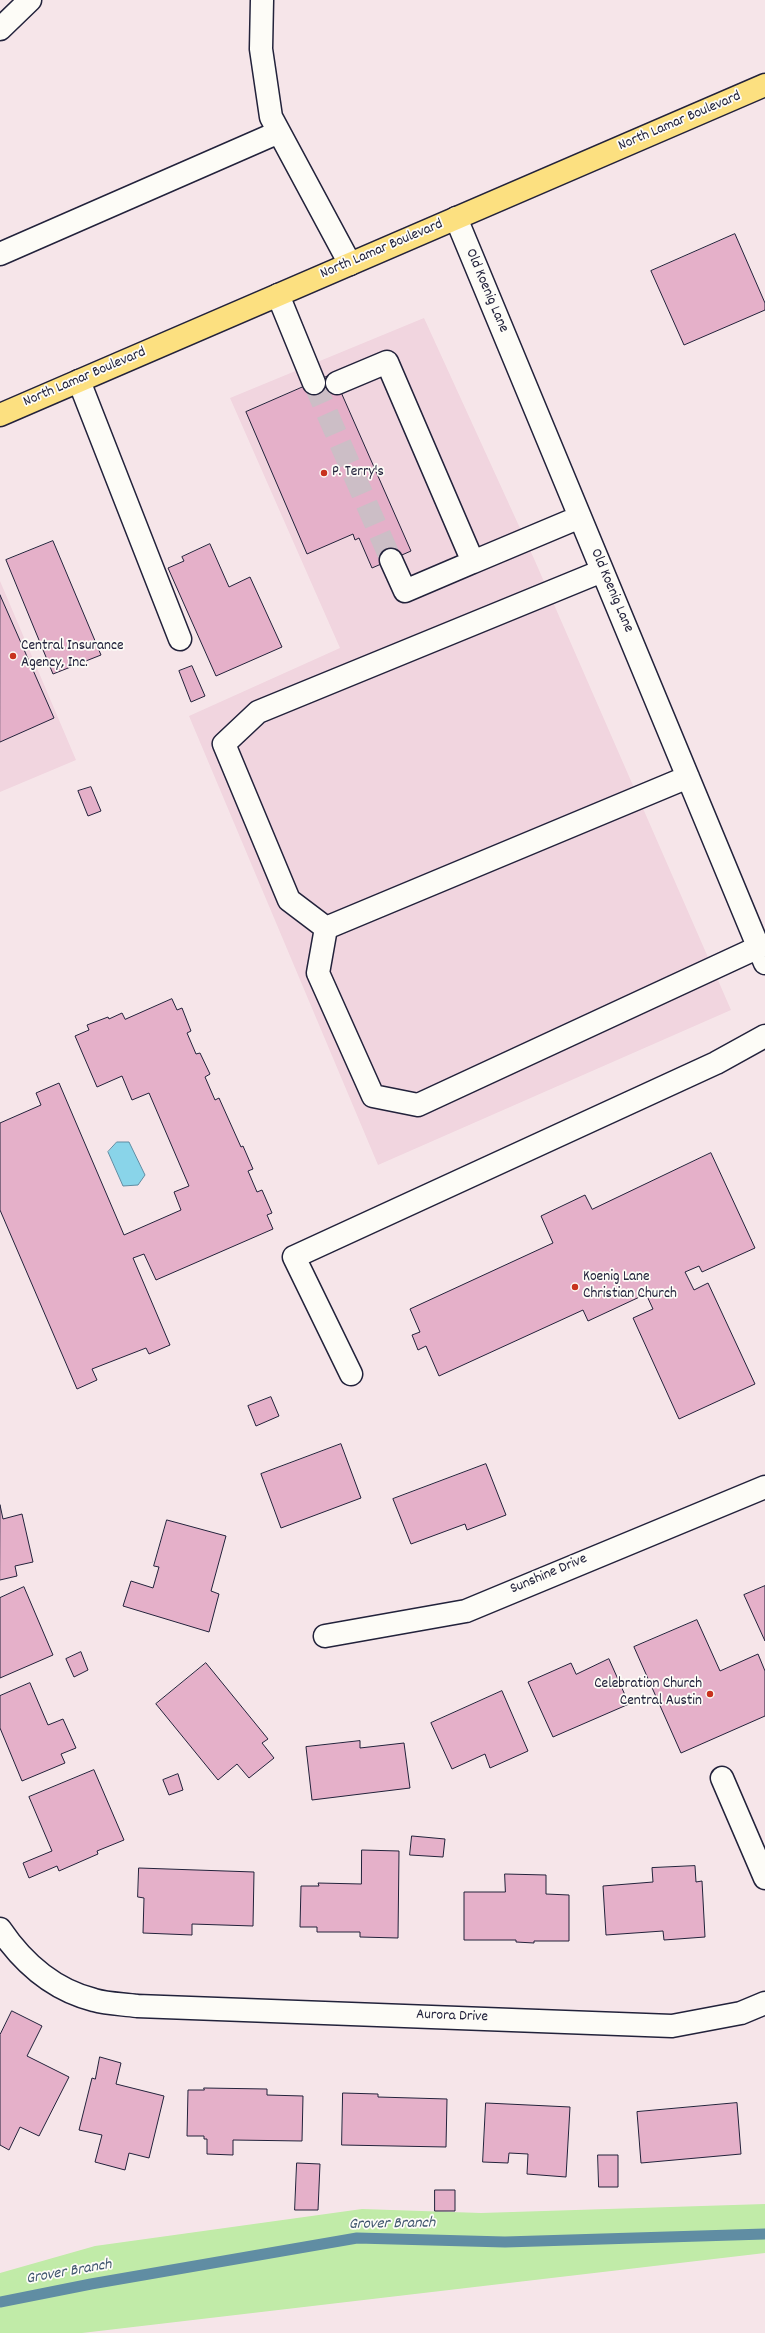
<!DOCTYPE html>
<html>
<head>
<meta charset="utf-8">
<style>
	body { margin:0 }
	canvas { display:block; background:#f6e5e9 }
</style>
</head>
<body>
<canvas width="765" height="2333"></canvas>
<script>
const ctx = document.querySelector('canvas').getContext('2d');
ctx.lineJoin = 'round';
function fill(path, color) { ctx.fillStyle = color; ctx.fill(path, 'evenodd'); }
function trace(path, color, width, dash) { ctx.strokeStyle = color; ctx.lineWidth = width; ctx.lineCap = dash ? 'butt' : 'round'; ctx.setLineDash(dash || []); ctx.stroke(path); }
function write(font, color, halo, rows, align = 'center') {
  ctx.font = font + ' Dekko,sans-serif'; ctx.lineWidth = 3.5; ctx.setLineDash([]); ctx.textBaseline = 'middle'; ctx.strokeStyle = halo; ctx.fillStyle = color; for (const [text, x, y, turn = 0] of rows) {
    ctx.save(); ctx.translate(x, y); ctx.rotate((+turn || 0) * Math.PI / 180); ctx.textAlign = isNaN(turn) ? turn : align; if (halo) ctx.strokeText(text, 0, 0); ctx.fillText(text, 0, 0); ctx.restore();
  }
}
fill(new Path2D(`
	M424,318L535,561L731,1010L378,1165L189,716L340,648L230,398Z
	M0,581L76,760L0,792Z`), '#f1d5df');
fill(new Path2D(`
	M765,2204V2253L82,2333H0V2273L95,2246L362,2209L481,2213Z`), '#c1eba8');
const water = new Path2D(`
	M117,1142H129L145,1175L138,1185L123,1186L108,1152Z`);
fill(water, '#89d4e9');
trace(water, '#608da3', 1);
trace(new Path2D(`
	M0,2302L91,2284L357,2238L505,2242L765,2234`), '#608da3', 11);
const building = new Path2D(`
	M735,234L765,303V310L684,345L651,271Z
	M333,374L411,551L372,568L359,538L355,540L353,534L307,554L246,412Z
	M53,541L101,655L53,674L6,560Z
	M210,544L229,587L250,577L282,647L216,676L168,568L184,561L182,557Z
	M0,595L54,718L0,742Z
	M192,666L205,696L191,702L179,671Z
	M91,787L101,811L88,816L78,791Z
	M172,999L177,1010L182,1008L191,1031L187,1033L196,1054L200,1053L210,1074L205,1077L215,1100L219,1098L241,1147L243,1146L253,1169L248,1171L257,1192L262,1190L272,1213L267,1215L273,1229L156,1280L144,1254L133,1258L170,1345L149,1354L146,1348L92,1369L97,1380L77,1389L0,1210V1123L41,1105L36,1093L59,1083L124,1235L181,1210L174,1192L189,1186L149,1093L132,1100L122,1076L97,1087L75,1036L89,1030L87,1025L108,1017L109,1019L122,1013L125,1019Z
	M711,1153L755,1248L702,1272L699,1266L685,1272L694,1290L708,1283L755,1384L679,1419L633,1318L653,1309L646,1294L588,1321L583,1310L439,1376L426,1346L418,1350L412,1335L420,1332L410,1309L553,1243L541,1216L585,1195L592,1209Z
	M271,1397L279,1416L256,1426L248,1406Z
	M341,1444L361,1498L281,1528L261,1474Z
	M486,1464L506,1515L467,1530L465,1524L411,1544L393,1499Z
	M0,1505L3,1519L22,1514L33,1562L15,1566L17,1576L0,1580Z
	M167,1520L226,1536L211,1591L219,1594L209,1632L123,1606L131,1581L153,1588L159,1567L154,1566Z
	M765,1586V1641L744,1595Z
	M24,1587L53,1655L0,1678V1598Z
	M697,1620L720,1671L758,1654L765,1671V1716L681,1753L634,1647Z
	M81,1652L88,1670L74,1677L66,1659Z
	M609,1659L629,1704L553,1737L528,1682L571,1663L576,1674Z
	M206,1663L268,1739L262,1743L274,1758L249,1778L237,1764L218,1780L156,1704Z
	M30,1683L48,1725L63,1719L76,1748L61,1754L65,1763L22,1781L0,1728V1696Z
	M502,1691L528,1751L490,1768L485,1754L452,1769L431,1723Z
	M360,1741V1748L404,1743L410,1788L312,1800L306,1747Z
	M94,1770L124,1840L97,1851L98,1854L59,1871L57,1866L29,1878L23,1863L52,1851L29,1797Z
	M178,1774L183,1790L169,1795L163,1780Z
	M412,1836L445,1839L443,1857L410,1855Z
	M362,1850L399,1851L398,1938L360,1937V1932H317V1927H300L301,1886H319L318,1883L361,1884Z
	M695,1866L696,1882L702,1881L705,1937L664,1940L663,1931L606,1935L603,1886L653,1882L652,1868Z
	M139,1868L254,1872L253,1926L192,1924V1935L143,1933L144,1898L138,1897Z
	M505,1874L546,1875V1894L569,1895V1941H534V1943L516,1942V1940H464V1892H505Z
	M12,2011L42,2026L27,2056L69,2077L39,2136L20,2127L9,2150L0,2145V2035Z
	M100,2057L121,2063L116,2084L164,2096L149,2158L129,2153L125,2170L95,2162L102,2135L79,2130L92,2078L95,2079Z
	M204,2088L267,2089V2095L303,2096L302,2141L233,2140V2155L207,2154V2139H204V2136H187L188,2090H204Z
	M343,2093L378,2094V2097L447,2099L446,2147L342,2145Z
	M486,2103L570,2107L566,2177L527,2174L528,2154L509,2153L508,2163L483,2162Z
	M737,2103L741,2154L641,2163L637,2112Z
	M598,2155H618V2187H599Z
	M297,2163L320,2164L318,2210H295Z
	M435,2190H455V2211H435Z`);
fill(building, '#e5b0c9');
trace(building, '#22223b', 1);
trace(new Path2D(`
	M314,383L391,560`), '#ccbec6', 22, [22, 11]);
const minor = new Path2D(`
	M262,0L261,49L271,117L350,264
	M0,29L30,0
	M456,218L765,963
	M0,254L279,132
	M278,295L314,383
	M79,381L180,639
	M337,383L387,362L473,562L580,517
	M391,560L405,591L473,562
	M602,571L258,712L224,744L289,900L326,928L688,777
	M326,928L318,973L373,1096L418,1105L759,947
	M351,1374L294,1257L716,1063L765,1036
	M325,1636L466,1611L765,1487
	M722,1778L765,1878
	M0,1929C23,1963 54,1990 94,2000C108,2004 123,2004 137,2006L672,2026L741,2013L765,2003`);
const major = new Path2D(`
	M0,415L765,85`);
trace(minor, '#22223b', 25);
trace(major, '#22223b', 25);
trace(minor, '#fdfcf7', 22);
trace(major, '#fce080', 22);
for (const [x, y, r, color] of [
	[324,473,4,"#c8321e"],
	[13,656,4,"#c8321e"],
	[575,1287,4,"#c8321e"],
	[710,1694,4,"#c8321e"]
]) { const dot = new Path2D(); dot.arc(x, y, r, 0, 2 * Math.PI); ctx.fillStyle = color; ctx.fill(dot); trace(dot, '#fdfcf7', 1.5); }
write('15px', '#22223b', '#fdfcf7', [
	["North Lamar Boulevard",680,122,-23],
	["North Lamar Boulevard",382,250,-23],
	["Old Koenig Lane",486,291,67],
	["North Lamar Boulevard",85,378,-23],
	["Old Koenig Lane",611,591,67],
	["Sunshine Drive",549,1575,-23],
	["Aurora Drive",452,2017,2]
]);
write('15px', '#22223b', '#fdfcf7', [
	["P. Terry's",332,473],
	["Central Insurance",21,647],
	["Agency, Inc.",21,664],
	["Koenig Lane",583,1278],
	["Christian Church",583,1295],
	["Celebration Church",702,1685,"right"],
	["Central Austin",702,1702,"right"]
], 'left');
write('italic 16px', '#41576f', '#fdfcf7', [
	["Grover Branch",392,2225,-1],
	["Grover Branch",69,2273,-10]
]);
</script>
</body>
</html>
